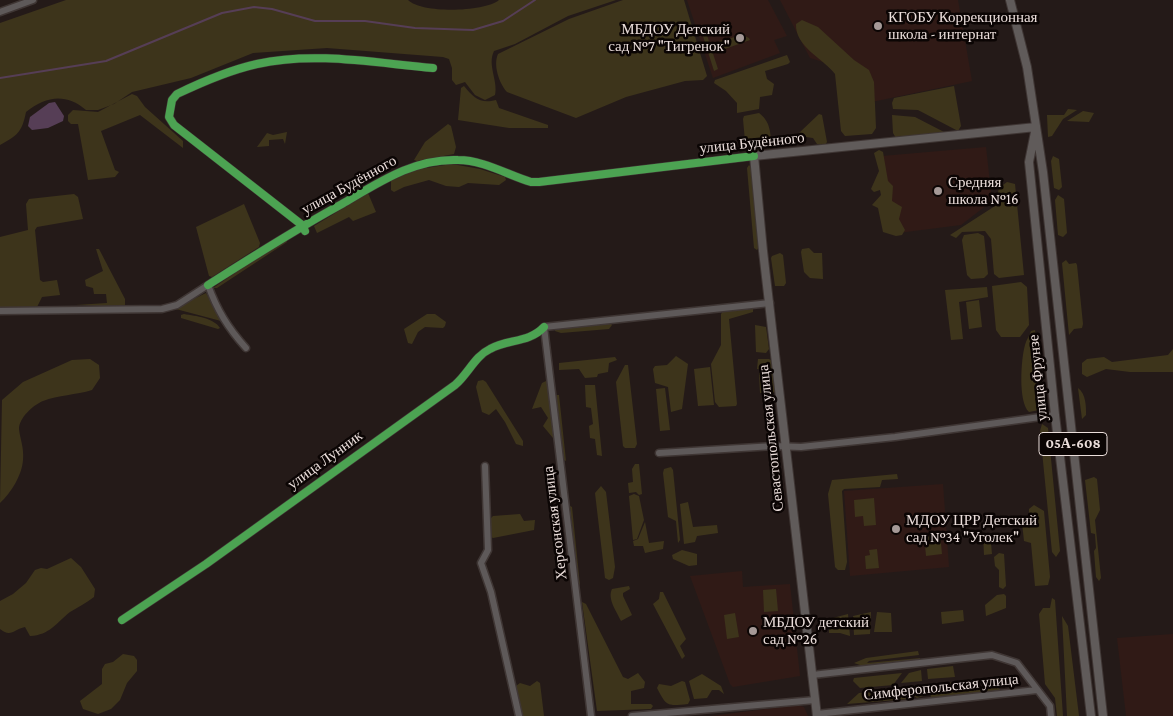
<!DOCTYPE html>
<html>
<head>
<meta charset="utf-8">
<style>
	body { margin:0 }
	canvas { display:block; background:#241a18 }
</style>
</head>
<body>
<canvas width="1173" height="716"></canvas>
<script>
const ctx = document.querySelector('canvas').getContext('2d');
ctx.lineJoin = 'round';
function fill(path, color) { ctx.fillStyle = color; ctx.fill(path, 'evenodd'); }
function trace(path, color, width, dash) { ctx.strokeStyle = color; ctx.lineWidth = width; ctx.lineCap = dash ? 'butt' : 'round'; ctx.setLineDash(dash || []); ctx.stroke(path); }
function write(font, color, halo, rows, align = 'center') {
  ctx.font = font + ' "Crimson Pro",serif'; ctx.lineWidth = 5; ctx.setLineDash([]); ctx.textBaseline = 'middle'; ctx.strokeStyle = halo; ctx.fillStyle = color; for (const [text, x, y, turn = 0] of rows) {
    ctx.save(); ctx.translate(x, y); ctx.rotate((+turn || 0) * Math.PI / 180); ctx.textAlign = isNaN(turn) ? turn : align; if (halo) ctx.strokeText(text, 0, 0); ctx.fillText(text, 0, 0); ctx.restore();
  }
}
fill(new Path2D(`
	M687,0H768L787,36L774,40L780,53L713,78Z
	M780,0H958L972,81L867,103L856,72L810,58Z
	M986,147L992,201L961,225L890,234L882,156Z
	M943,484L949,567L850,576L844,491Z
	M742,571L743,587L790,584L800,676L733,687L730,684L690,576Z
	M1173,634V716H1126L1117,638Z
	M797,705L804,707L808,716H711Z`), '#301a16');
fill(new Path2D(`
	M66,0H408C422,14 485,12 499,0H616L568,16L515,44L494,51C487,65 498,80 495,95L485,100L475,95L465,82L456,85L452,80V68L449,59L443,57L327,48L253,53L191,78L132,92L114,104L98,110H86C66,93 46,96 26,112C22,132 18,135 0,145V23Z
	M623,0H684L707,76L703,80L685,81L626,97L576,118L507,92C499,83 493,65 498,54L569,19Z
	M802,20L818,27L854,60L869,70L874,82L876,128L872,134L845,136L841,131L835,74C823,58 795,47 796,24Z
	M706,32L718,69L714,71L702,33Z
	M743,35L749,38L750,40L722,50L719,41Z
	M787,55L790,62L788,64L765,71L767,79L774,84L772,95L760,97L759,109L737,113V103L726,91L714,83L715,80Z
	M464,86C474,98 480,104 496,100L499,108L548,125V128H509L458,120L461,88Z
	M954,86L961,126L958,131L918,110L893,109L892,103L894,98Z
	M132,94L137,96L145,107L183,141V148L140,115L101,131L115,170L119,172L115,177L88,180L78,124H71L68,121V115L73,110L98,112Z
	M1068,109L1077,110L1063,119L1052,136L1048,137L1047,115H1064Z
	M1083,111L1094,113L1089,122L1067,121Z
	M759,113C771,122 770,133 772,147L769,149L766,144H760L758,151L746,152L743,119L744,116Z
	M819,114L822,115L827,142L825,145L817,144L813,138L799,136V133Z
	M892,115L915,117L944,132L896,138L893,133Z
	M448,124L451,126L456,147L454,154L417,161L414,160L425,142Z
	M287,132L285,144L283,139L269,140V146L257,147L267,133L273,135Z
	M879,150L883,152L888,181L893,186L892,201L902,207L899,219L905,230L902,235L896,236L883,232L878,208L872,205L881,195L880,190L874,192L871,189L879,171L874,153Z
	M1053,156L1059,159L1062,187L1059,190L1054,188L1051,161Z
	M452,164L480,169L505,177L506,180L499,185L468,183L459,187L446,186L429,180L404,187L394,192L391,190V179L413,170Z
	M749,165L751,167L759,247L757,250L754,248L747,168Z
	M1007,182L1015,184L1024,275L999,278L994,274L991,239L985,231L962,232L956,238L950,235L995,206L999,188Z
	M368,193L376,212L353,221L349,217L317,233L314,226Z
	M74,194L78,197L83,219L37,227L35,230L40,280L43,282L57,280L60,295L42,297L37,307H0V237L28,230L26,204L29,199Z
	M1058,195L1064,199L1067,233L1063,237L1058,235L1055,200Z
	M244,204L260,243L259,247L212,277L209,276L196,227Z
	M978,233L984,236L988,274L984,278L971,279L967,275L962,240L964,235Z
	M286,238L287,242L217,288H213Z
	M809,248L814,253H822L823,279L810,278L804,272L801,252L802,249Z
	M96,249H99L125,299V305L123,307L76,305L107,303L106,294H94L93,288L86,286L85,280L103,271Z
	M780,253L783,255L786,283L784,286H775L771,258L772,256Z
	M1066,260L1069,264L1076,263L1077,265L1083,324L1082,328L1074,329L1069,335L1062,263Z
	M1021,282L1027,287L1029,325L1020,337H1001L996,330L992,286Z
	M987,287L988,297L959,302L963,339L951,340L945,290Z
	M206,293L221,321L172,308L177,307Z
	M979,300L982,327L969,329L966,302Z
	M753,309V312L729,319L737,404L736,406L719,407L715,402L711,364L721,345V314L723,311Z
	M184,314C196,316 214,318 220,328L218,329L181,318V315Z
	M427,314H435L446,322L445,326L443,328L425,327L418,332L412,344L408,343L404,329Z
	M610,322L612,325L609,329L561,333L555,331L556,328Z
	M755,325L766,327L769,349L766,353L756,352Z
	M1035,330L1043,403L1039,410L1029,412C1018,402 1021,359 1025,345C1026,340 1030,335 1031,331Z
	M1173,349V372H1130L1106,369L1087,377L1082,374V363L1087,359L1104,357L1112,362L1168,355Z
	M676,356L688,364L682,409L671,412L668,387L655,383L653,369L655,366L667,365Z
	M615,357L617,360L609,363L608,372L598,374L597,377L585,378L579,369L559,370V363Z
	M90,359L99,365L100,378L92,390C76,395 58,395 43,401C33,405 19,418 19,429C20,439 24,447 23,460C22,475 11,493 0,503L2,400L23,382L72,360Z
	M758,359H769L772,361L775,392L773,393L768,390L767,392L760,393L759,373L766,372L767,376L765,370L757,369Z
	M625,365H628L637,444L635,448H625L623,446L616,382Z
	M710,367L714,405L698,406L694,369Z
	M483,380L486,382L523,441V446L516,444L505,422L496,409L489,415L482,412L476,387L478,381Z
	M548,380L555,437L553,438L543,426L548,418L541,407L532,409L542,383Z
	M585,385H595L602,456L597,455L595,439L590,438L589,426L593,424L591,408L586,407Z
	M665,388L670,430L660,431L656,389Z
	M1078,388C1086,394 1086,406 1086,415L1082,419Z
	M556,395H559L566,461L564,460Z
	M1042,424L1048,428L1060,551L1056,557L1052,552L1040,431Z
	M635,464H639L642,494L639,495L636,492L629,493L628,483L633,482L632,469Z
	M671,467L673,470L680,540L678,543L676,521L668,517L663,473L664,469Z
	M897,474L898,479L882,480L880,487L844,489L842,491L847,562L845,570H838L835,567L828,494L832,480Z
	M1094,477L1097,479L1100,510L1095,520L1101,578L1099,581L1096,577L1094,551L1096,548L1095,534L1091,533L1085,480Z
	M601,486L606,492L615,567L613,578L609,580L605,578L595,493Z
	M634,494L639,496L644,520L637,539L633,540L629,496Z
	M874,498L876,525L864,526L863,516L855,517L854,500Z
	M688,502L693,527L717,525L718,533L697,536L695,542L684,544L680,504Z
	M1034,505L1044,511L1050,577L1048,585L1035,586L1031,543L1024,541L1022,523L1029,520V509Z
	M570,506L572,507L580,585L578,583Z
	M520,514L524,521L535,520L534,530L493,538L491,537L490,519L493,516Z
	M645,522L649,543L664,541L663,549L645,553L643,546H634L633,541L638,539Z
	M940,533L942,554L926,556L924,534Z
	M990,533L992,554L984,555L983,534Z
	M877,549L879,568L866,569L865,556L870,555L869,550Z
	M682,550L697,554V565L689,566L673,559L672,555Z
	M999,553L1004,554L1006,586L1003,589L999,587V570L995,566L994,557Z
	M71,558L81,567L95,589L94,597C86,603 78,607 70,612C56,623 50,635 30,636L25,627C14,629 11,638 0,629V601L13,594L26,583L35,570L41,568L47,569Z
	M629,586L630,589L623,593V596L632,615L621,621C617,612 607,599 612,589Z
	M776,589L778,611L764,612L763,590Z
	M660,592H663L686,639L680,646L685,656L682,659L653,604L659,599Z
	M1004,594L1006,596V608L986,616L985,605L997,595Z
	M1052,598L1055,600L1063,716H1057L1055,698L1045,684L1039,614L1043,608H1050Z
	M582,602L586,604L623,677L628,679L638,673L645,682L644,688L631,691V704H651L653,706L651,709L597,711Z
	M963,610L964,621L942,624L941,612Z
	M871,612L870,634L854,635L853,616Z
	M877,612L891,613L892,632H874Z
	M735,613L739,637L727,639L724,615Z
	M848,614L850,636L840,633H829V619Z
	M1062,616L1068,626L1079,716H1067Z
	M918,651L919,655L869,661L867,663L920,658V660L866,667L854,663L866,658Z
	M123,654L134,656L137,660V671L127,683L120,700L111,709L98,714L83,709L80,701L102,684V669L105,664L113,662Z
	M953,666L955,677L928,679L927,669Z
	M921,670L922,681L901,683L909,673Z
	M902,673L893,685L860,688L853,681L854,678Z
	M702,674L721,686L724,694L719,690H712L707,698L694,699L689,681Z
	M537,681L540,683L544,716H520L516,686L520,683L530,686Z
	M682,681L685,682L690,700L688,704C667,706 667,707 657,688L659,684L671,686Z
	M955,682L961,691L996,687L1000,689V691L931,698L929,685Z
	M924,686L926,695L917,698L904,690Z
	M893,690L908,699L847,704L859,693Z`), '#3d341b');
fill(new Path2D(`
	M55,102L64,116L63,121L48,128L32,130L28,126L30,117L49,103Z`), '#563e56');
trace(new Path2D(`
	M0,78L106,61L222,13L254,7L272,9L315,21H365L415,28L473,30L503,21L535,0`), '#563e56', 2);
const minor = new Path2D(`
	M0,12L33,0
	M305,231L302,225L174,125L169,117L172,100L177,94C202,82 230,70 257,64C314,51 375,63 433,68
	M208,285C252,257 296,229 342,204C378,183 414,158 458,160C483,160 508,175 531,182H539L754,156
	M0,311L162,309L177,305L208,285C217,310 228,328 246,348
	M544,327L591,716
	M544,327L770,303
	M659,453L774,446L801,447L895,437L1055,415
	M485,466L488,550L481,563L491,592L519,716
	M122,620L206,564L455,385C468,374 475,356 490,349C508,339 529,343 544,327
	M812,675L992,655L1017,663L1050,706L1051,716
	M817,714L1037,690
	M632,716L815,700`);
const major = new Path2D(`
	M1010,0L1027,67L1043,172L1103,716
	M1035,132L1029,162L1055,415L1091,716
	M817,716L763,251L754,156L1036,127`);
trace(minor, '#3f3634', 9);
trace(major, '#3f3634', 10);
trace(minor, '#5e5959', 6);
trace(major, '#605b5a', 8);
trace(new Path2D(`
	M305,231L302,225L174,125L169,117L172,100L177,94C202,82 230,70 257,64C314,51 375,63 433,68
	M208,285C252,257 296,229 342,204C378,183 414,158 458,160C483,160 508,175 531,182H539L754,156
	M122,620L206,564L455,385C468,374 475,356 490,349C508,339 529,343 544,327`), '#4ca352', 8);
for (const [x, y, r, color] of [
	[878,26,5,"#a59997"],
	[740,38,5,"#a59997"],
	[938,191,5,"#a59997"],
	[896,529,5,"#a59997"],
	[753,631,5,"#a59997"]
]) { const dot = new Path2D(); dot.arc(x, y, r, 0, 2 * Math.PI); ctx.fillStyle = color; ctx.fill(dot); trace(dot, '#0b0504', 2); }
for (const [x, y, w] of [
	[1073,444,68]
]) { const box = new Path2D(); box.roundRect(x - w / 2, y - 11.5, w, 23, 4); ctx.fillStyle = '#0b0504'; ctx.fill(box); trace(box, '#ebdedb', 1); }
write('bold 14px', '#ebdedb', null, [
	["05А-608",1073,444]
]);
write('15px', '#ebdedb', '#0b0504', [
	["КГОБУ Коррекционная",888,17],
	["школа - интернат",888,34],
	["МБДОУ Детский",730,29,"right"],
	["сад №7 \"Тигренок\"",730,46,"right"],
	["Средняя",948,182],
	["школа №16",948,199],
	["МДОУ ЦРР Детский",906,520],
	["сад №34 \"Уголек\"",906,537],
	["МБДОУ детский",763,622],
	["сад №26",763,639]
], 'left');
write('15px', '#ebdedb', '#0b0504', [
	["улица Будённого",752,143,-6],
	["улица Будённого",349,185,-29],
	["улица Фрунзе",1038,378,-96],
	["Севастопольская улица",771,438,-96],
	["улица Лунник",325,460,-36],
	["Херсонская улица",555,523,-97],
	["Симферопольская улица",941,687,-6]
]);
</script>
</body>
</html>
